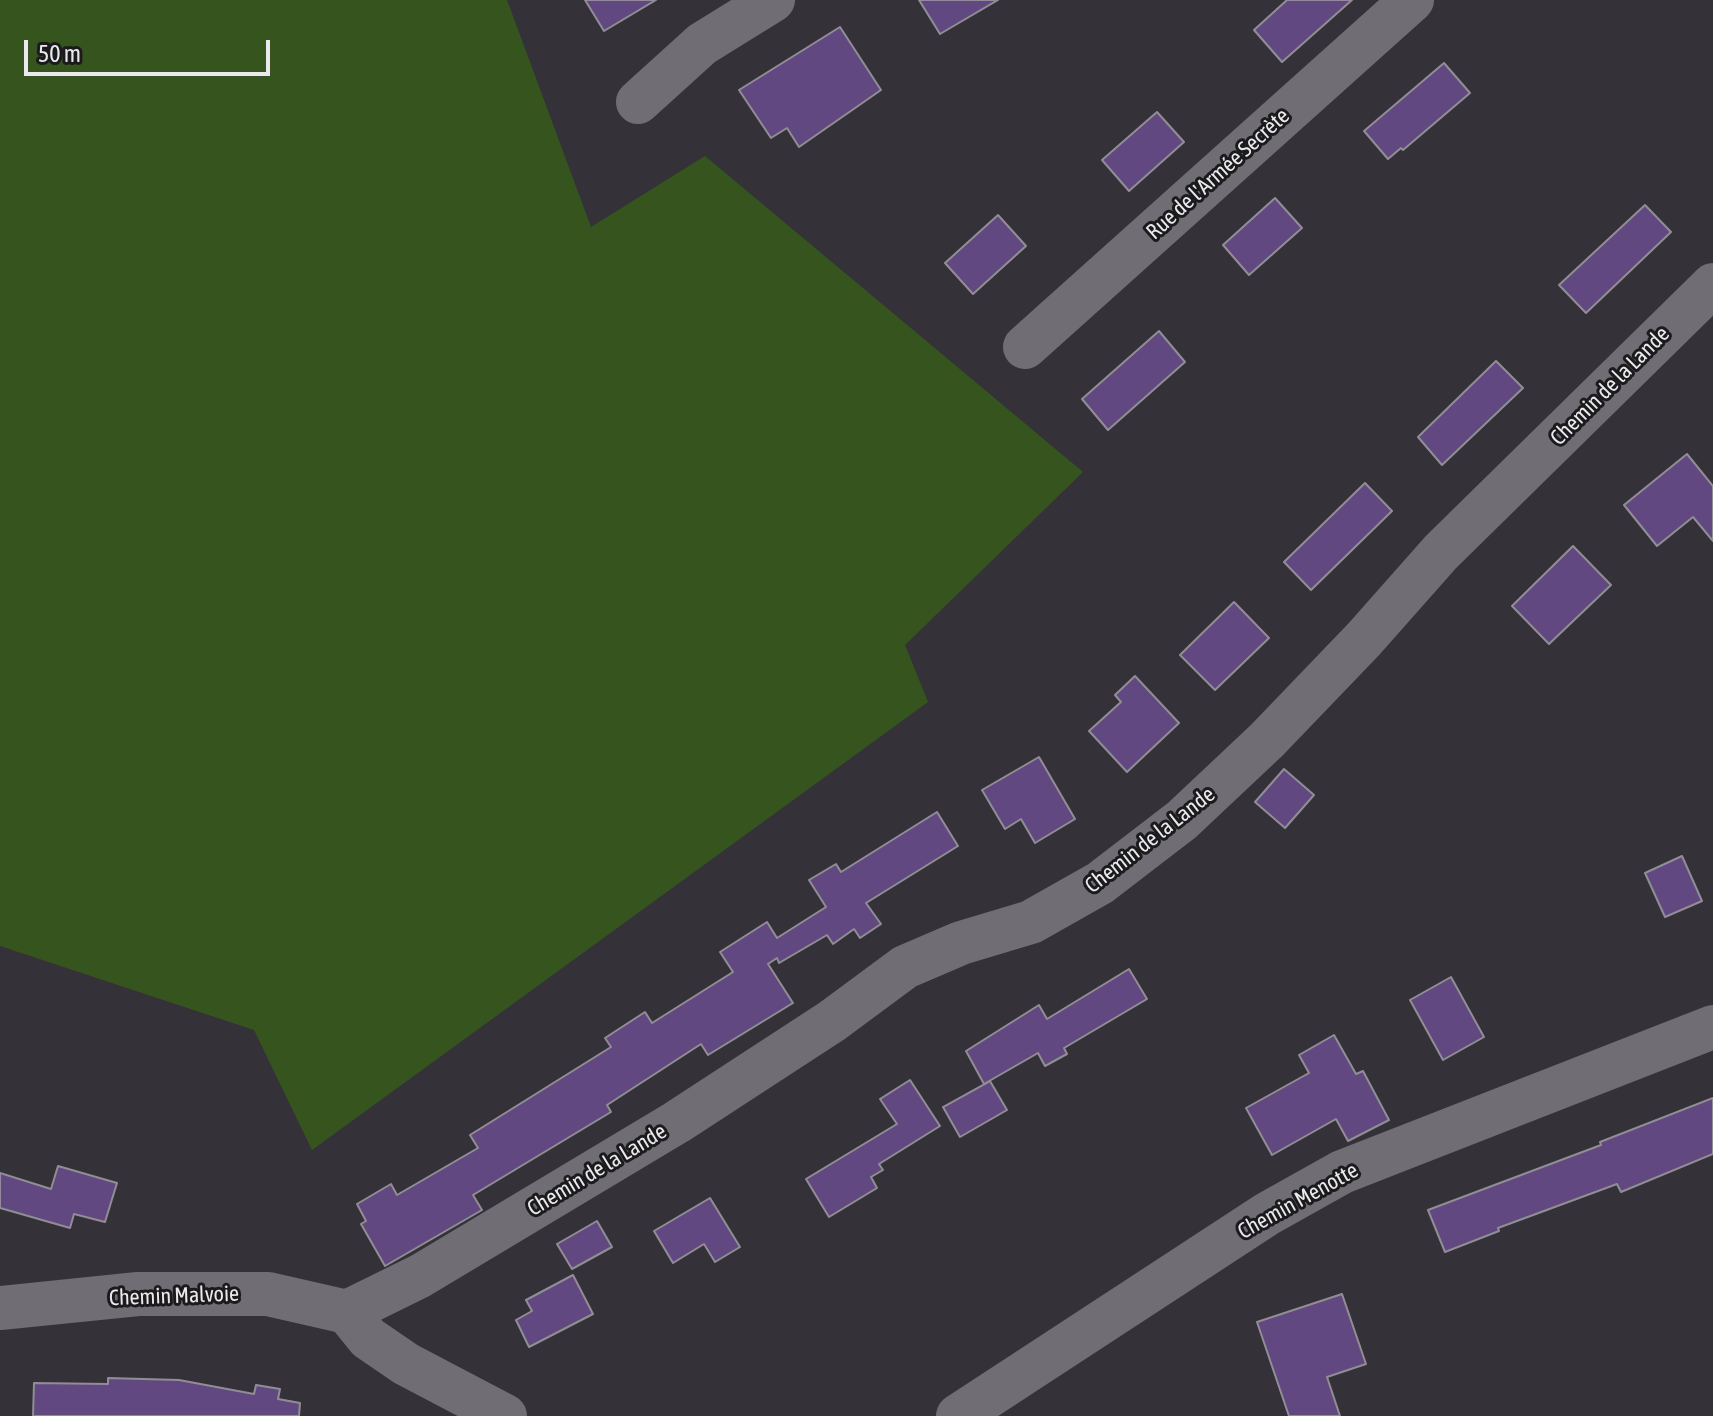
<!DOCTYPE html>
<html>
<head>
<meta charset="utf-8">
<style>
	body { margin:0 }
	#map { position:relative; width:1713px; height:1416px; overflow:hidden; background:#343238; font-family:"Asap Condensed",sans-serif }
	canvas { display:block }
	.scale { position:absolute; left:24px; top:40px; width:246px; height:36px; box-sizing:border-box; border:4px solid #eae9ec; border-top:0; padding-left:10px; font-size:24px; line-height:28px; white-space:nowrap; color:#eae9ec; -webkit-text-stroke:6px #1b1a1d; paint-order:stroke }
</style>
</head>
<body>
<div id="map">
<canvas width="1713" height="1416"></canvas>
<div class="scale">50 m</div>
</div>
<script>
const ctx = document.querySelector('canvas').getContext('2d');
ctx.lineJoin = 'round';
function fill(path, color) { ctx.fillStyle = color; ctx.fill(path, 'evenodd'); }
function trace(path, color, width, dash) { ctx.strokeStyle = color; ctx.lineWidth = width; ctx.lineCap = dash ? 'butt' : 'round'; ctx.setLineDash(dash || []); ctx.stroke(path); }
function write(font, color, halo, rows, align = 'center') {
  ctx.font = font + ' "Asap Condensed",sans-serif'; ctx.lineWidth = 6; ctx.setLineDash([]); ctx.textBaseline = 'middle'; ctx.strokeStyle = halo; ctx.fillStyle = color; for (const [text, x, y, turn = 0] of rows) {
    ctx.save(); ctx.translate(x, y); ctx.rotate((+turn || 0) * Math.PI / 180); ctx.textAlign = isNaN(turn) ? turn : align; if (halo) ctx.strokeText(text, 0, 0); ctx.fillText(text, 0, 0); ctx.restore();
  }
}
fill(new Path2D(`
	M0,0H507L591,227L705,156L1083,472L905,645L928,702L312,1150L254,1030L0,946Z`), '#36551e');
const building = new Path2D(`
	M585,0H656L604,31Z
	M919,0H998L940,34Z
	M1287,0H1352L1282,62L1254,30Z
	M840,27L881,90L799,147L787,128L771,138L739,90Z
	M1444,63L1470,93L1403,150L1401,148L1388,159L1364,131Z
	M1157,112L1184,142L1129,191L1102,160Z
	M1275,198L1302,228L1249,275L1223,245Z
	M1645,205L1671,232L1586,313L1559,285Z
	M998,215L1026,246L973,294L945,263Z
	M1159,331L1185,362L1108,430L1082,399Z
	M1496,361L1523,388L1442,465L1418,437Z
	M1687,454L1713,486V541L1693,517L1657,546L1624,505Z
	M1365,483L1392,511L1311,590L1284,562Z
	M1573,546L1611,585L1549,644L1512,606Z
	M1234,602L1269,638L1215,690L1180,655Z
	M1135,676L1179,723L1127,772L1089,731L1121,702L1115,695Z
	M1039,757L1075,819L1035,843L1021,819L1005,829L982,790Z
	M1284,769L1314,795L1285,828L1255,802Z
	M937,812L958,846L866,903L881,924L860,938L854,929L833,944L827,935L779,963L777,958L768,964L793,1003L708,1055L701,1044L607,1105L611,1112L473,1195L482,1210L385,1266L361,1224L366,1221L357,1204L391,1184L397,1195L478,1148L470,1135L611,1047L605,1038L645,1012L652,1023L733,972L720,952L767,922L777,938L826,907L809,880L836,864L841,872Z
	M1682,856L1702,901L1665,917L1645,873Z
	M1129,969L1147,999L1064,1048L1067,1054L1045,1066L1038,1053L984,1084L966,1051L1039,1005L1047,1019Z
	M1451,977L1484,1037L1443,1060L1410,1000Z
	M1334,1035L1356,1074L1363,1071L1389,1120L1348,1141L1336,1119L1272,1155L1246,1108L1309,1073L1299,1055Z
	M910,1080L940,1126L879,1164L883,1170L871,1177L877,1188L829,1217L806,1179L897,1124L880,1099Z
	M990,1081L1007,1110L960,1137L943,1107Z
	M1713,1098V1154L1621,1192L1617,1184L1498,1228L1499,1231L1445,1252L1428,1210L1601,1145L1600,1142Z
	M58,1166L117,1183L105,1222L74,1214L70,1228L0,1208V1173L51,1189Z
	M710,1198L740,1247L715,1262L704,1244L673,1263L654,1231Z
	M597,1221L612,1247L572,1269L557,1244Z
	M573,1275L593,1314L529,1347L516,1320L532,1311L526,1300Z
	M1342,1294L1366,1364L1327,1377L1340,1416H1289L1257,1322Z
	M108,1378L179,1380L254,1394L256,1385L280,1389L278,1399L300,1403L299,1416H33L34,1383L108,1384Z`);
fill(building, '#624880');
trace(building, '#908e94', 2);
trace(new Path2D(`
	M638,102L702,44L773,0
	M1025,347L1412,0
	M0,1308L138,1294H268L347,1312
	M347,1312L420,1276L677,1122L832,1021L905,967L961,943L1031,922L1100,883L1182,820L1267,740L1364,639L1441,552L1713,285
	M347,1312L368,1338L406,1364L505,1416
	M958,1416L1267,1214L1342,1172L1713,1027`), '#706e74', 44);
write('22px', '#eae9ec', '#1b1a1d', [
	["Rue de l'Armée Secrète",1218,174,-42],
	["Chemin de la Lande",1610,386,-45],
	["Chemin de la Lande",1150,840,-38],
	["Chemin de la Lande",597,1170,-31],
	["Chemin Menotte",1298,1201,-29],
	["Chemin Malvoie",174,1296,-2]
]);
</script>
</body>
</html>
